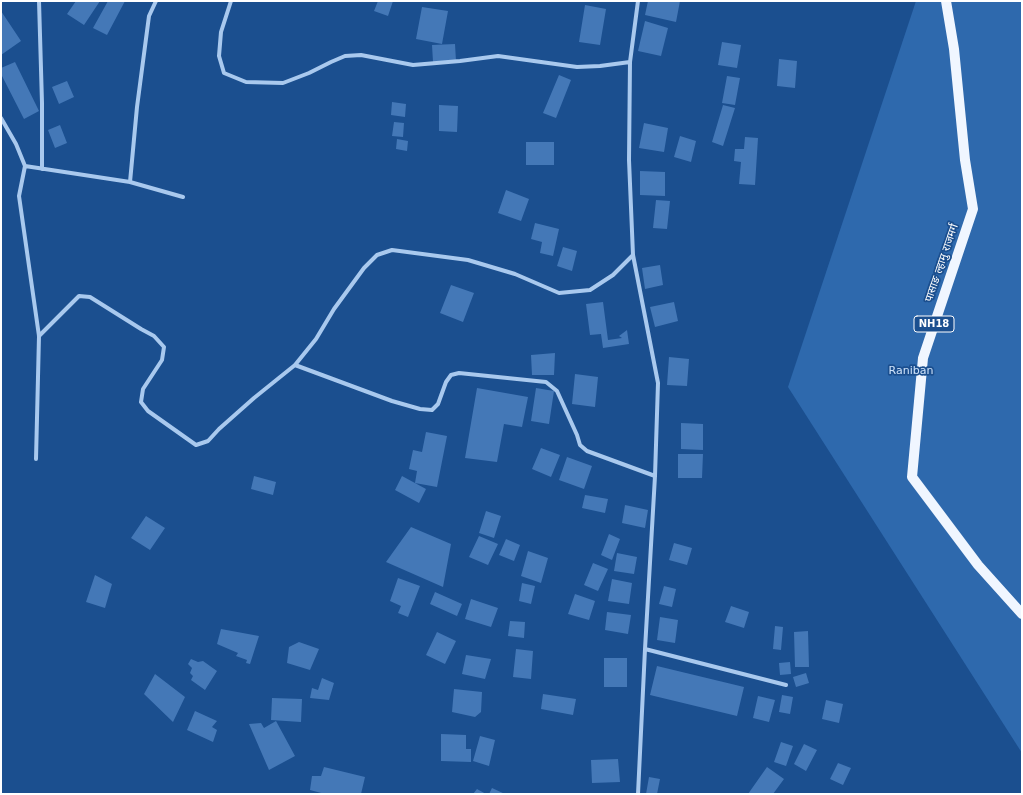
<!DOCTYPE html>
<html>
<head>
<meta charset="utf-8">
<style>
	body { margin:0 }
	#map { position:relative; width:1023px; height:795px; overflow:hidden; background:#1b4f8f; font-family:"DejaVu Sans",sans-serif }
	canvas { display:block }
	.frame { position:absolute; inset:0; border:2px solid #fff; pointer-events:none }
</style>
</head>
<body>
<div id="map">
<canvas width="1023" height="795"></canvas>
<div class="frame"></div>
</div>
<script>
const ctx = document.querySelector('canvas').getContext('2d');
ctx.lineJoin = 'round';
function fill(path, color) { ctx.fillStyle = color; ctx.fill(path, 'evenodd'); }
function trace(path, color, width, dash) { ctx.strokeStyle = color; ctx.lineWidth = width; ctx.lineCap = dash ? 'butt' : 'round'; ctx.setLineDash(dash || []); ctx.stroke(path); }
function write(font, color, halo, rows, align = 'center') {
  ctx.font = font + ' "DejaVu Sans","Noto Sans Devanagari",sans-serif'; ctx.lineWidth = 3.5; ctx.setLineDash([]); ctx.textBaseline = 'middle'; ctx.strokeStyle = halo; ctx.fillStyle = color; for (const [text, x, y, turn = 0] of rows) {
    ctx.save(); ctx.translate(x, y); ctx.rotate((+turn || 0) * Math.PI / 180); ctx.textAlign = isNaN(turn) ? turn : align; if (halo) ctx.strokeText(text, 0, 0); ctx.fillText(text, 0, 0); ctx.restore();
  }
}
fill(new Path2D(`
	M916,1H1022V753L788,387Z`), '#2e69ad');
fill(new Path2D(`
	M76,1H100L84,25L67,14Z
	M108,1H125L107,35L93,28Z
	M378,1H393L388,16L374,11Z
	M648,1H680L676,22L645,15Z
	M585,5L606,9L600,45L579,42Z
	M422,7L448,11L442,44L416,39Z
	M1,11L21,41L1,55Z
	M645,21L668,28L661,56L638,51Z
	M722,42L741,45L737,68L718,65Z
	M455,44L456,61L433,62L432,45Z
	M779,59L797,61L795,88L777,86Z
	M15,62L39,111L24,119L1,74V68Z
	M559,75L571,80L556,118L543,113Z
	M727,76L740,78L735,105L722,103Z
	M67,81L74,97L59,104L52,87Z
	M392,102L406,104L405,117L391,115Z
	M439,105L458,106L457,132L439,131Z
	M723,105L735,108L723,146L712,142Z
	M394,122L404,123L403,137L392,136Z
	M644,123L668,128L664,152L639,148Z
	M60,125L67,143L55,148L48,130Z
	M680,136L696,141L691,162L674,157Z
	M745,137L758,138L755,185L739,184L741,162L734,161L735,149H744Z
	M397,139L408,141L407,151L396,149Z
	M526,142H554V165H526Z
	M640,171L665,172V196L640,195Z
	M506,190L529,199L521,221L498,213Z
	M656,200L670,201L667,229L653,228Z
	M535,223L559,229L553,256L540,253L542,242L531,239Z
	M563,247L577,251L572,271L557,266Z
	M660,265L663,285L645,289L642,268Z
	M451,285L474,293L463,322L440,313Z
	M603,302L608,340L622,338L619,336L627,330L629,344L603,348L601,334L590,335L586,304Z
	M674,302L678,321L655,327L650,307Z
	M555,353L554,375H532L531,355Z
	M669,357L689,359L687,386L667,385Z
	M575,374L598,377L595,407L572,404Z
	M477,388L528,397L522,427L504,424L497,462L465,458Z
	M536,388L554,391L549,424L531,421Z
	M681,423L703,424V450L681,449Z
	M426,432L447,436L437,487L415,483L417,471L409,469L413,450L422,452Z
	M541,448L560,455L551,477L532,469Z
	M678,454H703L702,478H678Z
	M567,457L592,466L584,489L559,480Z
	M254,476L276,482L273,495L251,489Z
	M402,476L426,489L419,503L395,490Z
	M585,495L608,499L605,513L582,508Z
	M625,505L648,510L645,528L622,523Z
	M486,511L501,516L494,538L479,533Z
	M146,516L165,528L150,550L131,538Z
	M411,527L451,544L443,587L386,562Z
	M609,534L620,539L612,560L601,555Z
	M479,536L498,544L488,565L469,557Z
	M506,539L520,545L514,561L499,555Z
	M674,543L692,548L687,565L669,560Z
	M528,551L548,558L541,583L521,576Z
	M617,553L637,557L634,574L614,571Z
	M593,563L608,569L598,591L584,585Z
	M95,575L112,584L105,608L86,602Z
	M398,578L420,586L408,617L398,613L401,606L390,601Z
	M612,579L632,583L629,604L608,601Z
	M522,583L535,586L531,604L519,601Z
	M664,586L676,589L672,607L659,604Z
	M435,592L462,604L457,616L430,604Z
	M575,594L595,601L589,620L568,614Z
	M471,599L498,608L491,627L465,619Z
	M731,606L749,612L744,628L725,622Z
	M607,612L631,615L628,634L605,630Z
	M660,617L678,620L675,643L657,640Z
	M510,621L525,622L524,638L508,636Z
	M775,626L783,627L781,650L773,649Z
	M221,629L259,636L250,664L246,663L247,660L236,656L238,653L217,644Z
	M808,631L809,667H795L794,632Z
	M437,632L456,641L445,664L426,655Z
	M299,642L319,649L310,670L287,663L289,647Z
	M516,649L533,651L531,679L513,677Z
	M466,655L491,659L485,679L462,674Z
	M604,658H627V687H604Z
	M191,659L198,662L203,661L217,671L205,690L191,680L193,676L190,673L192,668L188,664Z
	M790,662L791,674L780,675L779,663Z
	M657,666L744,687L737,716L650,695Z
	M806,673L809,683L796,687L793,677Z
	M155,674L185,697L173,722L144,694Z
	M322,678L334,683L329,700L310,698L312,688L318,690Z
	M454,689L482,692L481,712L475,717L452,712Z
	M543,694L576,699L573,715L541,709Z
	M782,695L793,697L790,714L779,712Z
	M758,696L775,700L769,722L753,718Z
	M272,698L302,699L301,722L271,720Z
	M826,700L843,704L839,723L822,719Z
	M195,711L217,721L212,727L217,730L213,742L187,730Z
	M276,721L295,756L269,770L249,724L261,723L264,728Z
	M441,734L466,735V749H471V762L441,761Z
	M480,736L495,740L489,766L473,761Z
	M781,742L793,746L786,766L774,762Z
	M804,744L817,750L806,771L794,764Z
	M618,759L620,782L592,783L591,760Z
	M838,763L851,768L843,785L830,779Z
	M324,767L365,777L361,794H325L310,790L312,776H321Z
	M767,767L784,779L773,794H748Z
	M649,777L660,779L657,794H646Z
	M492,788L505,794H489Z
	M477,789L486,794H473Z`), '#4478b7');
trace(new Path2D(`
	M39,1L42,103V169
	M231,1L221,32L219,56L224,73L246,82L283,83L309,73L331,62L345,56L361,55L413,65L460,61L498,56L577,67L600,66L630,62
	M638,1L630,62L629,160L633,255L658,383L655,476L645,649L638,794
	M1,118L16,144L25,166L19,196L39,336L36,459
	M25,166L130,182L183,197
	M130,182L137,107L149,16L156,1
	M39,336L79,296L90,297L141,329L154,336L164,347L162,360L143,389L141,402L148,411L196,445L208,441L219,429L254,398L295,365L316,339L334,309L364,268L377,255L392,250L468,260L515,274L559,293L590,290L613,275L633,255
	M295,365L392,401L420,409L432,410L438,404L446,382L451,375L459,373L546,382L557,391L577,435L580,445L587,451L655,476
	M645,649L786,685`), '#a9c9ee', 4);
trace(new Path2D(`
	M946,1L954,49L965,160L973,209L923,358L912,477L978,565L1022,614`), '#f0f6ff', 10);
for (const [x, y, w] of [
	[934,324,40]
]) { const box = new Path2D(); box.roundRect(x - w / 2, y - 8, w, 16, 3); ctx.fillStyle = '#1b4f8f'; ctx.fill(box); trace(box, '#fff', 1); }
write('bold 10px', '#fff', null, [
	["NH18",934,324]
]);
write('11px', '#fff', '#1b4f8f', [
	["पासाङ ल्हामु राजमर्ग",942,263,-71]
]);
write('11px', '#cfe3fa', '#1b4f8f', [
	["Raniban",911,371]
]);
</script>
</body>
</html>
